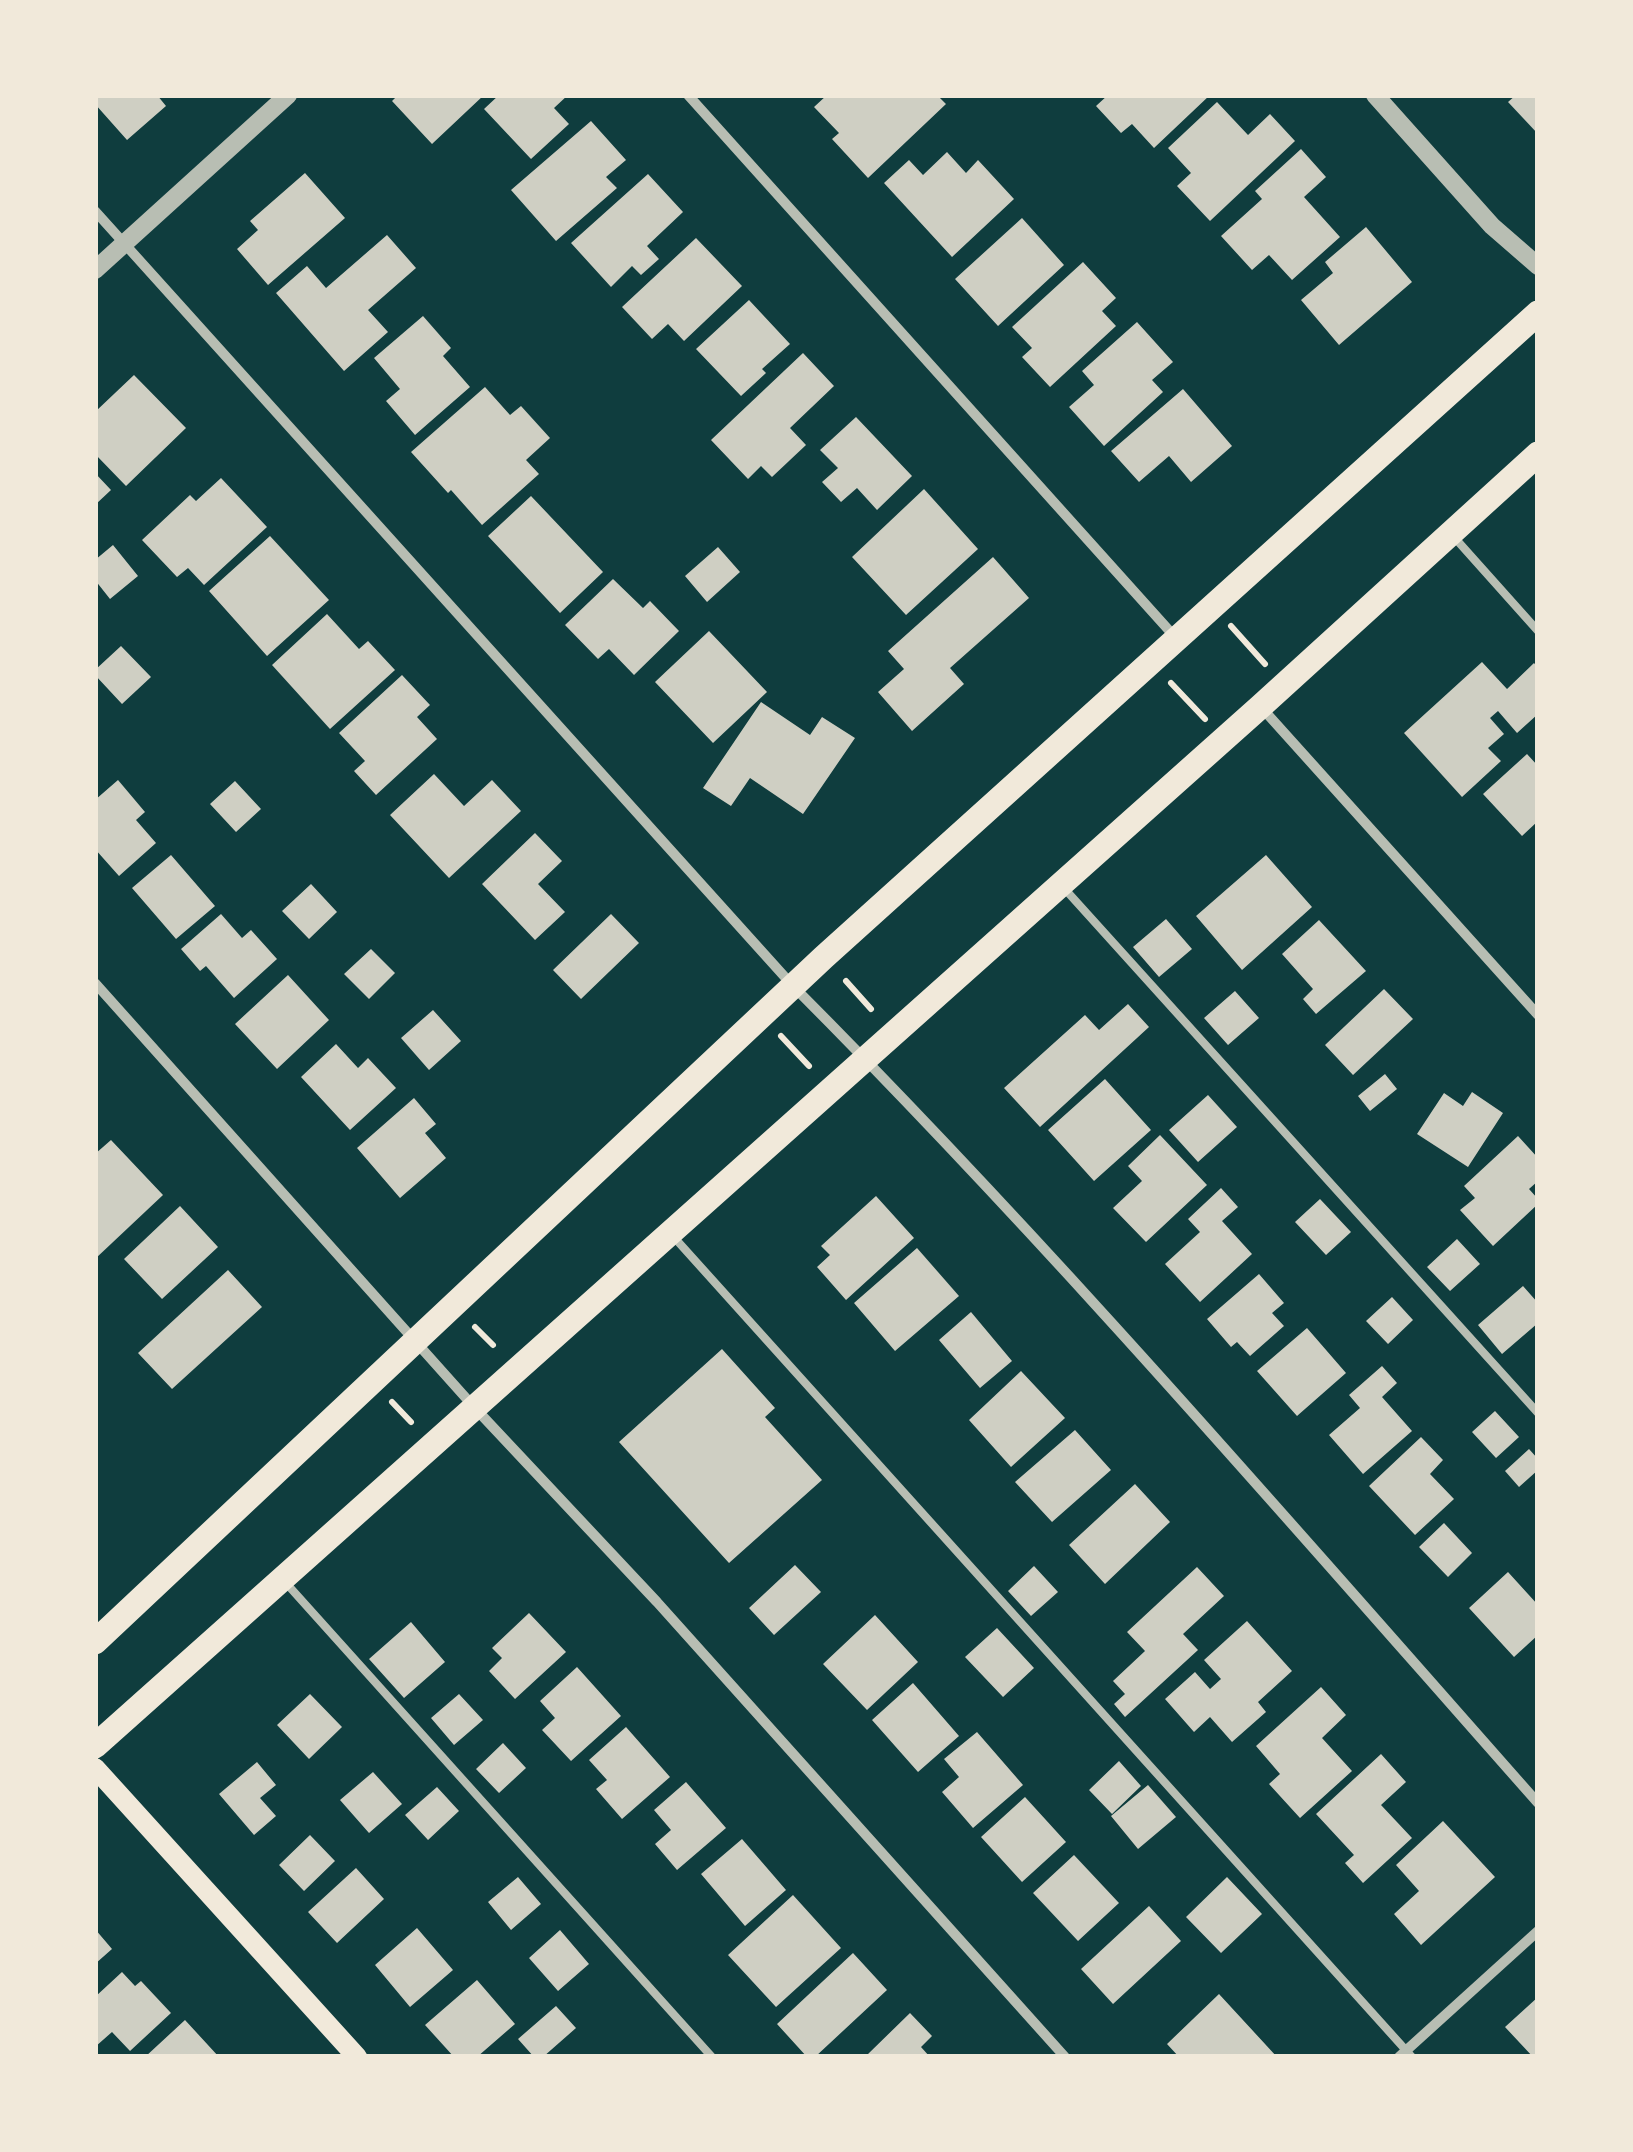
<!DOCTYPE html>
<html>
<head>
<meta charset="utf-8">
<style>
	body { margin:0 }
	#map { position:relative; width:1633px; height:2152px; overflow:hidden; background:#0f3d3e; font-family:Merriweather,serif }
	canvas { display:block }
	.frame { position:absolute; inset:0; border:98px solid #f1e9da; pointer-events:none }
</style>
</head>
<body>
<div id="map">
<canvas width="1633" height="2152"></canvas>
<div class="frame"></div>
</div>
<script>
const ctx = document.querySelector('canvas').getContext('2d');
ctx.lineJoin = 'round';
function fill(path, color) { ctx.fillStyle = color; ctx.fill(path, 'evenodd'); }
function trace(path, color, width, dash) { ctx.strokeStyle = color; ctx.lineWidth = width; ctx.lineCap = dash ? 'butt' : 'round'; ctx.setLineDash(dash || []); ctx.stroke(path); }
fill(new Path2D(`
	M95,95H157L166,106L127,140L95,104Z
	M398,95H484L432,144L392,101Z
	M499,95H568L554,108L569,124L531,159L484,109Z
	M827,95H937L946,104L868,178L832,139L839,133L814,107Z
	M1108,95H1210L1154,148L1132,124L1121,133L1096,106Z
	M1516,95H1538V134L1508,102Z
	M1217,102L1248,135L1270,114L1295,141L1210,221L1177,186L1191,173L1168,148Z
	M591,121L626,160L606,177L617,188L556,241L511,190Z
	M1301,149L1326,177L1304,197L1340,237L1292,280L1269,255L1252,270L1221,236L1262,199L1255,191Z
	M947,152L966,173L978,160L1014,199L952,257L884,183L909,160L923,175Z
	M305,173L345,218L268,285L237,249L258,230L250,221Z
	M648,174L683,212L647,246L659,259L641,275L632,266L611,287L571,243Z
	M1022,218L1064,265L998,326L955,279Z
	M1366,227L1412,282L1339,345L1301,300L1333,273L1325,262Z
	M387,235L416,268L368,310L388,332L344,371L276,293L307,266L326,288Z
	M696,238L742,286L684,341L668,324L652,339L622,307Z
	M1083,262L1116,298L1102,311L1116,326L1050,387L1022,357L1032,348L1012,327Z
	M749,300L790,344L762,369L766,373L741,396L696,349Z
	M423,316L451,348L443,356L470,387L415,435L386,401L400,389L374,358Z
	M1137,322L1173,362L1152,380L1163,392L1104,446L1069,407L1094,385L1082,371Z
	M803,353L834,386L790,428L806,445L772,477L761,466L748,479L711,440Z
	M134,375L186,428L126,486L95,454V412Z
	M485,387L510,415L521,406L550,438L526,460L539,474L482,525L451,490L448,493L411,452Z
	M1183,389L1232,446L1191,482L1169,456L1139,482L1111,451Z
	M856,417L912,476L877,510L857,488L841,502L822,482L838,468L820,450Z
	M95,473L111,490L95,505Z
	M221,478L267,527L204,585L188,568L177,577L142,540L190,495L196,501Z
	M924,489L978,549L906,615L852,557Z
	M531,496L603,572L560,613L488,536Z
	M270,536L329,600L267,656L209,591Z
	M113,545L138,576L110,599L95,580V560Z
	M718,547L740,572L707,602L685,576Z
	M993,557L1029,598L950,668L964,684L912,731L878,692L904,669L888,651Z
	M613,579L643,608L650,601L679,631L634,675L609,649L598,659L565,625Z
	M327,614L359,649L368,641L395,670L330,729L272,665Z
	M709,631L767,692L713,743L655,682Z
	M121,646L151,677L122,704L95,675V670Z
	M1482,662L1507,689L1534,663L1538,668V714L1517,733L1498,711L1490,718L1504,734L1488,748L1501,761L1462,797L1404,733Z
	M402,675L430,705L417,717L437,739L376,795L354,771L365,761L339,733Z
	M761,702L810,735L822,717L855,738L803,814L750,778L731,806L703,788Z
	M1527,754L1538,766V821L1522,836L1483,794Z
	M434,774L464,806L492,780L521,811L449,878L390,815Z
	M118,780L145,812L136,820L156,843L119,876L95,849V800Z
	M235,781L261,809L236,832L210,804Z
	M535,833L562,861L538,884L565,912L535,940L482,884Z
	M171,855L215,906L176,939L132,888Z
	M1266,855L1312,907L1242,970L1196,916Z
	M311,884L337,912L309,939L282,911Z
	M221,914L242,938L251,930L277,959L234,998L206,966L200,971L181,949Z
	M611,914L639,943L581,999L553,970Z
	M1166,919L1192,949L1159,977L1133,947Z
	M1319,920L1366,971L1316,1014L1303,999L1313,989L1282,954Z
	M371,949L395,973L369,999L344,974Z
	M288,975L329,1020L277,1069L235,1024Z
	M1384,989L1413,1019L1353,1075L1325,1045Z
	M1235,991L1259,1018L1228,1045L1204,1018Z
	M1128,1004L1149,1027L1040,1127L1004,1088L1085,1015L1099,1030Z
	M433,1010L461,1041L429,1070L401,1038Z
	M336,1044L358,1068L368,1058L396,1088L350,1130L301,1077Z
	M1385,1074L1397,1089L1370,1111L1358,1096Z
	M1105,1079L1151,1130L1094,1181L1048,1130Z
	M1472,1092L1503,1113L1468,1167L1417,1134L1444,1093L1463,1106Z
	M1208,1095L1237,1127L1198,1162L1169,1130Z
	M414,1098L436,1124L425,1133L446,1158L400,1198L357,1148Z
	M1160,1135L1207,1185L1146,1242L1113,1208L1142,1181L1128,1166Z
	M1518,1136L1538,1158V1181L1529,1189L1538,1199V1204L1493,1246L1460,1210L1475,1198L1464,1186Z
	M111,1140L163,1195L95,1259V1154Z
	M1221,1188L1238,1207L1222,1221L1252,1254L1200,1302L1165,1264L1200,1232L1188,1219Z
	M876,1196L914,1238L846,1300L817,1267L830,1255L821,1246Z
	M1320,1199L1351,1232L1326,1255L1295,1222Z
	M180,1206L218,1247L162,1299L124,1259Z
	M1457,1239L1480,1264L1450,1291L1427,1267Z
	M917,1248L959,1296L895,1351L854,1303Z
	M228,1270L262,1307L172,1389L138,1353Z
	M1259,1274L1284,1303L1272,1313L1284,1326L1250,1356L1237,1342L1231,1347L1207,1319Z
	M1523,1286L1538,1303V1323L1502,1354L1478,1325Z
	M1392,1297L1413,1320L1388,1344L1366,1321Z
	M971,1312L1012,1361L980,1388L939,1340Z
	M1307,1328L1346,1373L1297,1416L1257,1371Z
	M722,1349L775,1408L765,1417L822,1480L729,1563L619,1442Z
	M1382,1366L1397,1383L1382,1397L1412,1431L1363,1474L1329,1435L1360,1408L1349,1395Z
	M1021,1371L1065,1418L1011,1467L969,1420Z
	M1495,1411L1519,1437L1496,1458L1472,1432Z
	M1075,1430L1111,1470L1052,1522L1015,1482Z
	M1421,1437L1443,1460L1430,1474L1454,1499L1415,1535L1369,1486Z
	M1529,1449L1538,1459V1470L1519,1487L1505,1471Z
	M1135,1484L1170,1522L1105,1584L1069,1545Z
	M1444,1523L1472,1553L1448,1577L1419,1547Z
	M795,1565L821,1592L774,1635L749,1608Z
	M1034,1566L1058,1592L1031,1616L1008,1591Z
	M1197,1567L1224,1596L1183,1634L1198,1650L1125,1717L1114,1704L1125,1694L1113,1681L1145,1651L1127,1632Z
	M1508,1572L1538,1605V1635L1514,1657L1469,1608Z
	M529,1613L566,1652L515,1699L489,1671L502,1658L492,1648Z
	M875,1615L918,1662L867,1710L823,1664Z
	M1247,1621L1292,1671L1258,1702L1266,1712L1232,1742L1210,1717L1194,1732L1165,1699L1195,1672L1210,1689L1221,1679L1204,1660Z
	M411,1622L445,1662L404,1698L369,1659Z
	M997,1628L1034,1668L1003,1697L965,1657Z
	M577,1667L621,1716L571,1761L542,1730L555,1718L540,1701Z
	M913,1683L959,1736L918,1772L872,1720Z
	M1321,1687L1346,1715L1322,1738L1352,1771L1300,1818L1269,1784L1280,1774L1256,1746Z
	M310,1694L342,1727L309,1759L277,1725Z
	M459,1694L483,1720L454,1745L431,1718Z
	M626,1727L670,1777L622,1819L596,1789L607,1780L589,1760Z
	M977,1732L1023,1785L973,1828L942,1792L959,1777L944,1759Z
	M503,1743L526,1768L499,1793L476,1769Z
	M1381,1754L1406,1782L1381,1805L1412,1838L1363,1883L1345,1863L1354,1855L1316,1814Z
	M1119,1761L1141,1786L1112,1814L1089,1790Z
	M257,1762L276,1785L260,1798L276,1816L254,1835L219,1794Z
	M373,1772L402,1804L369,1833L340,1800Z
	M686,1782L726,1828L677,1870L655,1844L671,1830L654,1810Z
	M1148,1785L1176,1817L1138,1849L1111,1816Z
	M437,1787L459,1811L428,1840L405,1815Z
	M1025,1797L1066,1842L1022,1882L981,1837Z
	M1443,1821L1495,1877L1421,1945L1394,1914L1419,1891L1396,1865Z
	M310,1835L335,1861L304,1891L279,1865Z
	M742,1839L786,1890L745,1926L701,1874Z
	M1074,1855L1119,1903L1078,1941L1033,1893Z
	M356,1868L384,1899L337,1943L308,1912Z
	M518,1877L541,1904L511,1930L488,1902Z
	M1227,1877L1262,1914L1221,1953L1186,1917Z
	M793,1895L841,1948L776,2007L728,1955Z
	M1149,1906L1181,1941L1113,2004L1081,1969Z
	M417,1928L453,1970L410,2007L375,1965Z
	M95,1929L112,1949L95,1964Z
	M560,1930L589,1964L558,1991L529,1958Z
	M853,1953L887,1990L815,2057H807L777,2024Z
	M122,1972L135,1986L141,1981L171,2013L130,2051L112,2032L95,2047V1997Z
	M477,1980L515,2024L477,2057H454L425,2025Z
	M1219,1994L1277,2057H1179L1167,2044Z
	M1538,1997V2057H1533L1505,2027Z
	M556,2006L576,2028L543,2057H534L518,2039Z
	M910,2013L932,2036L921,2047L930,2057H872L868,2054Z
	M185,2020L219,2057H145Z`), '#cfcfc3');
trace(new Path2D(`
	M1231,626L1265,664
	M1171,683L1205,719
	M846,981L871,1009
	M781,1036L809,1066
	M475,1327L493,1345
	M392,1402L411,1422`), '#f1e9da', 6);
trace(new Path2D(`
	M1454,537L1538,631
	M1063,887L1538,1413
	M672,1235L1412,2057
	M286,1583L712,2057`), '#b8beb3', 8);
trace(new Path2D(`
	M688,95L1175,637
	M95,211L793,986C1053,1247 1294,1527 1538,1803
	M1261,707L1538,1015
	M95,983L474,1407L657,1602L1065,2057
	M1399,2057L1538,1931`), '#b8beb3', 10);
trace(new Path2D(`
	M1375,95L1492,226L1538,266
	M95,270L288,95`), '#b8beb3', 18);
trace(new Path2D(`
	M95,1768L357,2057`), '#f1e9da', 20);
trace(new Path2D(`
	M95,1642L824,957L1538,313
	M95,1746L1261,706L1538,454`), '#f1e9da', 25);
</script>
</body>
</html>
